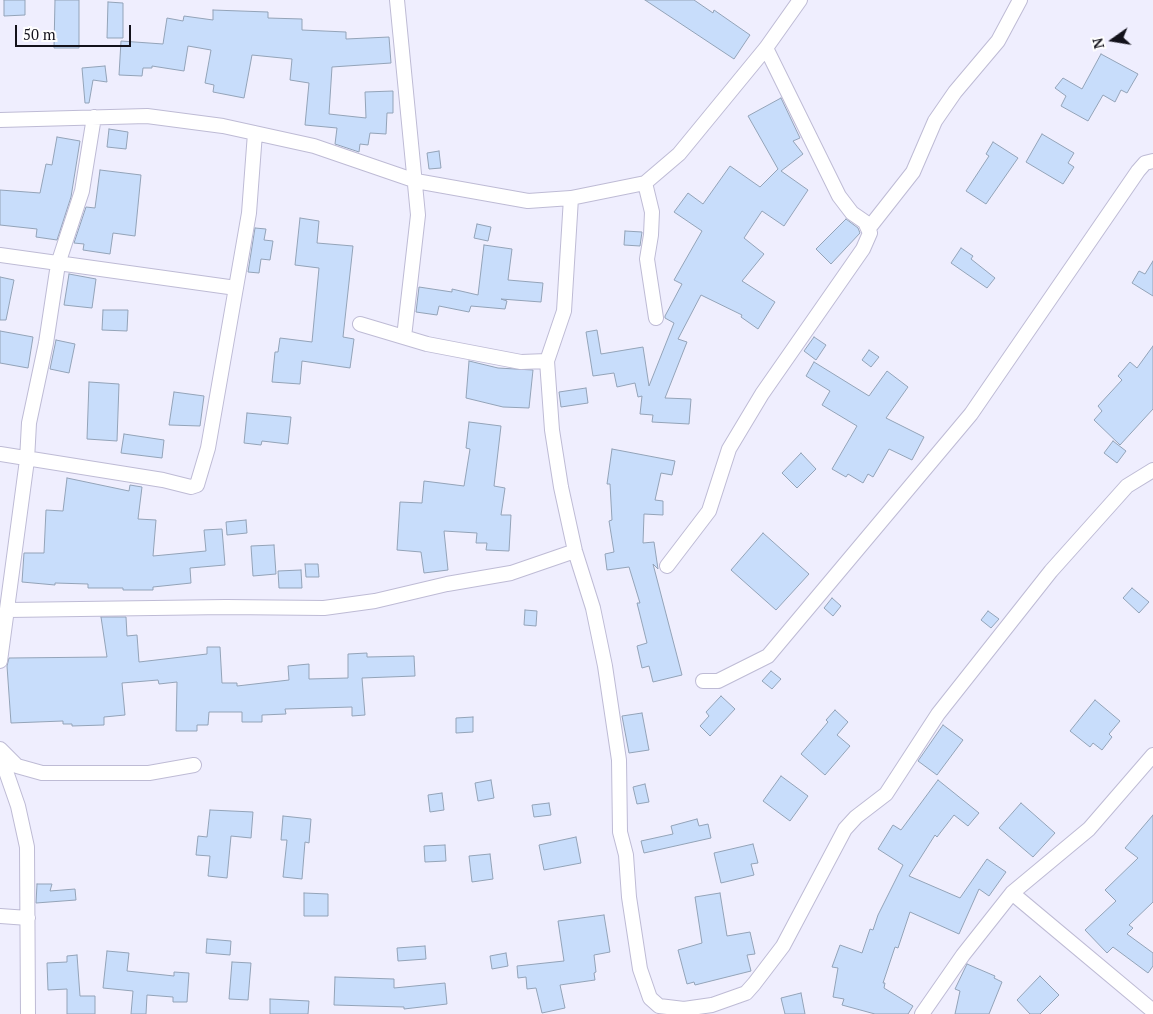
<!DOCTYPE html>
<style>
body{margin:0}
#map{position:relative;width:1153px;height:1014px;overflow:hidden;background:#efeefe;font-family:"PT Serif",serif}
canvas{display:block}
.north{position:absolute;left:1088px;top:15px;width:50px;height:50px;-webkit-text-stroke:4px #fdfdfd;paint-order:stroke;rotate:257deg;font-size:14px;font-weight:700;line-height:20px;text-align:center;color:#13121b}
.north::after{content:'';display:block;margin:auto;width:18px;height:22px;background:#13121b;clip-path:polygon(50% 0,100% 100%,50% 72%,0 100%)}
.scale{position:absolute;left:15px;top:25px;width:116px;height:22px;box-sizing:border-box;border:2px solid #13121b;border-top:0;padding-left:6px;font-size:15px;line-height:18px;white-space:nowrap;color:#13121b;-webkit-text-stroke:4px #fdfdfd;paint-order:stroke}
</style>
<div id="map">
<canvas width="1153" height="1014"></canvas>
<div class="north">N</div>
<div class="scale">50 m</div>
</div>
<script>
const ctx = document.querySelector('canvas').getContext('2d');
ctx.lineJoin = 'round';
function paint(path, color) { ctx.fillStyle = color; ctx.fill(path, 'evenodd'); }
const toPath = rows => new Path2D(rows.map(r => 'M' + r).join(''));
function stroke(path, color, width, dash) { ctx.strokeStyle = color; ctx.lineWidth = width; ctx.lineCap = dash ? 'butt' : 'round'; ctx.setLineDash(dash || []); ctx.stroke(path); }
const building = toPath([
 [4,0,25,0,25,15,4,16,4,0],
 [55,0,79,0,79,48,54,48,55,0],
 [645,0,694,0,713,13,714,10,750,35,734,59,645,0],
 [108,2,123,3,123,38,107,38,108,2],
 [213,10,268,12,268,18,302,19,302,30,346,32,346,39,389,37,391,63,332,67,329,114,366,118,365,92,393,91,393,113,387,113,386,134,370,133,368,145,360,144,359,152,335,144,337,128,305,125,309,83,290,80,292,59,252,55,244,98,213,92,214,85,205,83,211,50,188,46,184,71,152,66,152,68,143,68,142,76,119,75,121,41,163,44,167,18,183,21,184,16,213,20,213,10],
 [1101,54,1138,74,1127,93,1121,90,1115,102,1103,95,1088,121,1061,106,1066,96,1055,88,1063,78,1082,89,1101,54],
 [105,66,107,82,93,80,89,103,85,103,82,68,105,66],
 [781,98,800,138,793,141,803,154,781,171,808,190,784,226,762,211,744,238,764,254,742,281,775,302,758,329,741,317,742,315,701,295,678,339,687,342,665,398,691,399,689,424,652,422,653,415,640,414,642,396,638,397,635,383,617,387,614,373,593,376,586,332,597,330,601,354,643,347,649,386,674,323,665,318,665,316,682,284,674,280,702,231,674,212,688,193,703,204,730,166,760,187,778,169,748,116,781,98],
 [109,129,128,132,126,149,107,147,109,129],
 [1042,134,1074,153,1068,163,1074,167,1063,184,1026,162,1042,134],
 [57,137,80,141,71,197,57,240,36,237,37,229,0,225,0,190,40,193,46,164,52,165,57,137],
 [993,142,1018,158,986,204,966,191,989,156,986,154,993,142],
 [439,151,441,168,429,169,427,153,439,151],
 [100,170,141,175,135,236,113,233,110,254,83,250,84,244,74,243,86,207,95,208,100,170],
 [300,218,319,221,317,243,353,246,343,337,354,339,350,368,302,361,300,384,272,382,275,352,278,352,280,338,312,342,319,268,295,265,300,218],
 [846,219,858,228,860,233,831,264,816,249,846,219],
 [477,224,491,227,488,241,474,238,477,224],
 [255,228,266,229,264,240,273,241,270,260,261,259,259,273,248,272,255,228],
 [625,231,642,232,640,246,624,245,625,231],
 [484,245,512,249,508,280,543,283,541,302,501,299,507,301,505,309,471,306,469,312,439,306,437,315,416,312,419,287,452,292,452,289,478,295,484,245],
 [961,248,973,256,971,259,995,278,987,288,951,263,961,248],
 [1153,261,1153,296,1132,283,1139,271,1145,274,1153,261],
 [69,274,96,279,92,308,64,305,69,274],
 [0,277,14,280,6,320,0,320,0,277],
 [103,310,128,310,127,331,102,330,103,310],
 [0,331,33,337,28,368,0,363,0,331],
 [814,337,826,345,816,360,804,351,814,337],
 [56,340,75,344,69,373,50,369,56,340],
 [1153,346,1153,409,1120,445,1094,420,1102,411,1098,406,1122,380,1118,376,1130,362,1137,368,1153,346],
 [869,350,879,357,871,367,862,360,869,350],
 [469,361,498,368,533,370,529,408,503,407,466,398,469,361],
 [814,362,869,396,887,371,908,387,886,418,924,437,912,460,889,449,873,477,868,474,863,483,848,474,846,477,832,469,857,426,822,405,830,391,806,376,814,362],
 [89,382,119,384,117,441,87,439,89,382],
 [586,388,588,403,561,407,559,392,586,388],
 [174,392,204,396,200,426,169,425,174,392],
 [247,413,291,417,288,444,262,441,261,445,244,443,247,413],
 [469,422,501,426,494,486,505,488,501,515,511,515,509,551,486,550,487,543,476,543,477,533,444,531,448,570,424,573,421,552,397,550,400,502,422,503,424,481,464,486,470,449,466,448,469,422],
 [124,434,164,440,162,458,121,453,124,434],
 [1113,441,1126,451,1117,463,1104,453,1113,441],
 [612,449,675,461,672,475,661,473,655,500,663,501,663,515,644,514,643,543,654,542,658,569,653,564,682,675,653,682,649,666,642,668,637,646,647,643,637,603,640,603,629,567,607,570,605,554,614,552,609,521,612,520,610,484,607,484,612,449],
 [801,453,816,469,797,488,782,473,801,453],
 [67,478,129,491,130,485,142,487,138,519,156,520,153,556,206,551,204,530,222,529,225,565,190,568,191,583,153,587,153,590,123,590,123,588,88,588,88,584,55,583,55,585,22,582,24,553,44,553,46,510,63,511,67,478],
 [246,520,247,533,227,535,226,522,246,520],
 [763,533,809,574,776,610,731,570,763,533],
 [274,545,276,574,253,576,251,546,274,545],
 [305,564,318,564,319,577,306,577,305,564],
 [301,570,302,588,279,588,278,571,301,570],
 [1132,588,1149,602,1139,613,1123,598,1132,588],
 [832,598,841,606,833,616,824,608,832,598],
 [525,610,537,611,536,626,524,625,525,610],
 [988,611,999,619,991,628,981,620,988,611],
 [101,617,126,617,127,636,137,635,139,662,207,654,207,647,220,647,222,683,237,683,237,686,289,680,288,666,309,664,309,679,348,678,348,654,367,653,367,657,414,656,415,676,362,678,365,715,352,716,352,707,285,709,286,714,262,715,262,722,242,722,242,712,209,712,208,725,197,725,197,731,176,731,177,682,159,684,158,680,122,683,125,715,104,717,104,725,72,726,72,724,63,724,63,721,11,723,7,666,9,658,107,657,101,617],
 [771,671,781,679,772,689,762,681,771,671],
 [721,696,735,709,710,736,700,726,709,716,706,712,721,696],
 [1095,700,1120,721,1109,734,1112,737,1102,750,1093,743,1090,747,1070,731,1095,700],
 [835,710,848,722,837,735,850,746,825,775,801,754,828,722,826,720,835,710],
 [642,713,649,750,629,753,622,716,642,713],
 [473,717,473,732,456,733,456,718,473,717],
 [943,725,963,740,937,775,918,761,943,725],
 [781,776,808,796,790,821,763,801,781,776],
 [491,780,494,798,478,801,475,783,491,780],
 [938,780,979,813,968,826,954,815,937,837,935,835,909,876,960,898,987,859,1006,872,989,896,979,889,959,934,910,912,898,948,895,947,883,983,885,983,884,988,913,1006,908,1014,875,1014,842,1005,844,999,833,997,838,968,832,967,840,945,862,953,870,929,873,930,878,915,903,865,878,849,893,825,901,830,938,780],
 [645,784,649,802,637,804,633,787,645,784],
 [442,793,444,810,430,812,428,795,442,793],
 [549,803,551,815,534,817,532,805,549,803],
 [1021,803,1055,833,1033,857,999,828,1021,803],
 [210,810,253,812,251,838,231,836,227,878,208,876,210,856,196,855,198,836,207,837,210,810],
 [1153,815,1153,902,1129,925,1133,928,1127,934,1153,953,1153,966,1148,973,1113,947,1107,953,1085,930,1116,901,1105,890,1138,858,1125,848,1153,815],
 [283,816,311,819,309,843,305,842,302,879,283,877,287,840,281,840,283,816],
 [697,819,699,826,708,824,711,838,644,853,641,841,673,834,671,826,697,819],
 [576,837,581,863,544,870,539,845,576,837],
 [753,844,758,863,751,864,754,875,721,883,714,853,753,844],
 [445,845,446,861,425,862,424,846,445,845],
 [490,854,493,879,472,882,469,856,490,854],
 [37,884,52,884,50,891,75,889,76,900,36,903,37,884],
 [304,893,328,894,328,916,304,916,304,893],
 [720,893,727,936,750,932,755,954,747,955,751,971,695,985,694,982,687,984,678,950,702,943,695,897,720,893],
 [604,915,610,952,594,955,596,972,594,973,595,980,560,985,565,1008,542,1013,536,988,527,989,526,977,518,978,517,966,564,961,558,921,604,915],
 [207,939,231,941,230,955,206,953,207,939],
 [425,946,426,959,398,961,397,948,425,946],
 [107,951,129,953,127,971,174,976,174,972,189,973,187,1002,173,1002,173,997,147,995,146,1014,131,1014,133,991,103,988,107,951],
 [506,953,508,966,492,969,490,956,506,953],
 [77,955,80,996,95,996,95,1014,67,1014,67,989,48,990,47,963,67,962,67,956,77,955],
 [232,962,251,963,248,1000,229,999,232,962],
 [967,964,995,976,994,978,1002,982,989,1014,955,1014,960,991,955,989,967,964],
 [1040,976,1059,995,1040,1014,1030,1014,1017,1000,1040,976],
 [335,977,394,979,394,988,445,983,447,1004,404,1009,404,1007,334,1005,335,977],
 [801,993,805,1014,785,1014,781,998,801,993],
 [270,999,309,1001,308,1014,270,1014,270,999]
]);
paint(building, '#c8ddfb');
stroke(building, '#93a3b8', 1);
const minor = toPath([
 [397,0,418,215,404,337],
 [0,120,147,116,223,126,314,146,416,181,528,201,571,198,645,183,679,154,766,48,800,0],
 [645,183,652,212,651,235,647,259,656,318],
 [869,228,913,172,935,121,955,92,998,41,1020,0],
 [0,255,236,288],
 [360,324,427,344,521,362,547,361,564,311,571,198],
 [547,361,552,430,561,487,575,551,593,608,605,666,619,760,620,832,626,855,629,897,640,969,650,998,659,1006,684,1009,712,1005,746,993,754,984,783,946,845,829,856,817,886,794,938,714,1051,571,1127,486,1153,470],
 [0,454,163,480,191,487,197,485,208,448,249,213,255,133],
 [667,566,709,511,729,449,762,394,863,249,870,233,865,222,852,213,839,196,766,48],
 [8,610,226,607,324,608,375,601,447,584,511,573,575,551],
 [0,661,27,460,29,423,46,343,58,264,82,191,94,117],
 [703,681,718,681,768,656,971,414,1138,171,1145,163,1153,161],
 [0,749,17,766,42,773,149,773,194,765],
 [0,754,18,806,27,847,28,1014],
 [1012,893,1153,1011],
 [0,916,28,918],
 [922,1014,963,955,1012,893,1089,829,1153,755]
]);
stroke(minor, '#bebbd5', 16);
stroke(minor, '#fff', 14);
</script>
